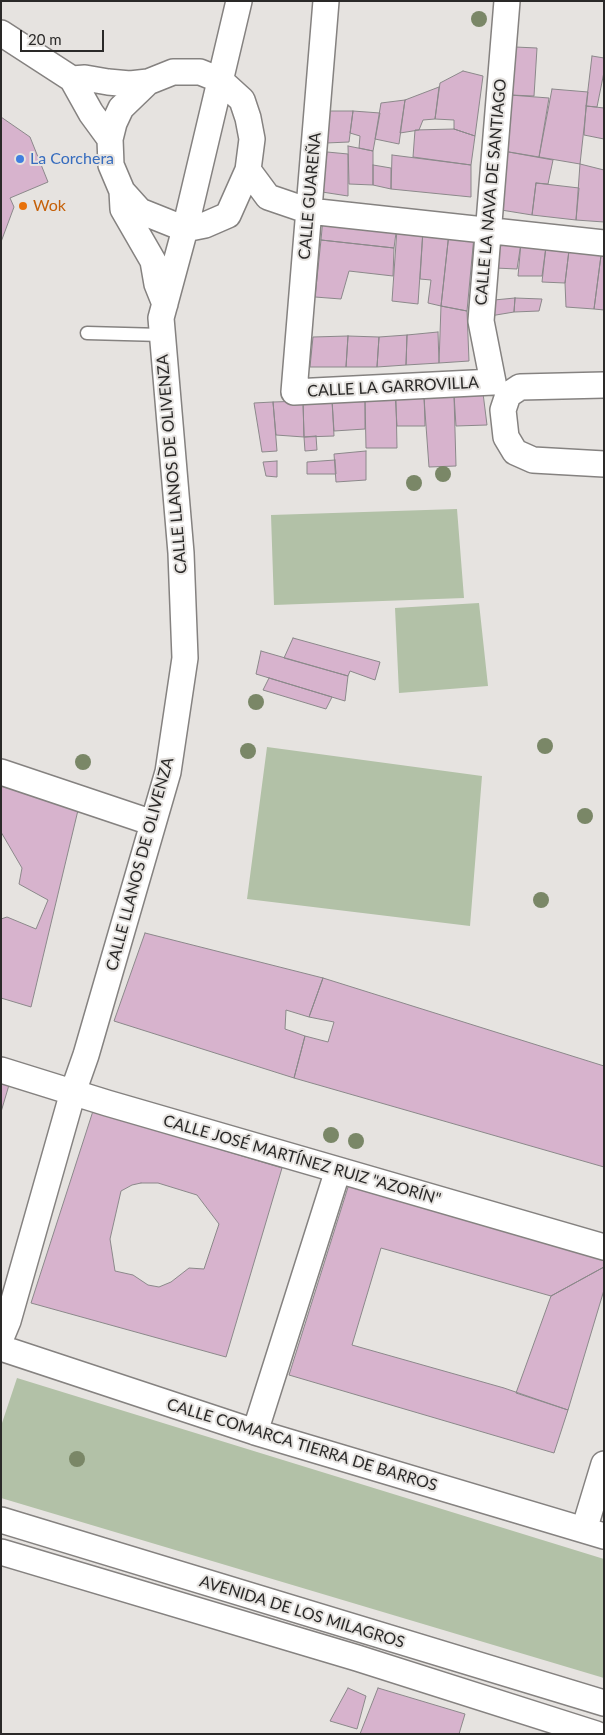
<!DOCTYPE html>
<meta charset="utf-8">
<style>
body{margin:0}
#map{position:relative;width:605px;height:1735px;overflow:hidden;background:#e6e3e0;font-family:Lato,sans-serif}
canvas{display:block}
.frame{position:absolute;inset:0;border:2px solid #2a2928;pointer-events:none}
.scale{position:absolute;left:20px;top:30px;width:84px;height:22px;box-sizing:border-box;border:2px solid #2a2928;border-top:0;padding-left:6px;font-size:15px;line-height:18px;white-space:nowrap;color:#2a2928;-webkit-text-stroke:4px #e6e3e0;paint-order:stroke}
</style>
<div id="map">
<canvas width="605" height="1735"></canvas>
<div class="frame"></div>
<div class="scale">20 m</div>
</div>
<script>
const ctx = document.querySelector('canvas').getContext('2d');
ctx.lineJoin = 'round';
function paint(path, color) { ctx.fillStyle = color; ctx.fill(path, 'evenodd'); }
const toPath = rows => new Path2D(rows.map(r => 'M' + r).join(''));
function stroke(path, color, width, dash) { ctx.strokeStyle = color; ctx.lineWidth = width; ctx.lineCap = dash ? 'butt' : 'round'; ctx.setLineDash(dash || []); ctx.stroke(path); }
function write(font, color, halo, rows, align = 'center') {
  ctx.font = font + ' Lato,sans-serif'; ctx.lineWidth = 4; ctx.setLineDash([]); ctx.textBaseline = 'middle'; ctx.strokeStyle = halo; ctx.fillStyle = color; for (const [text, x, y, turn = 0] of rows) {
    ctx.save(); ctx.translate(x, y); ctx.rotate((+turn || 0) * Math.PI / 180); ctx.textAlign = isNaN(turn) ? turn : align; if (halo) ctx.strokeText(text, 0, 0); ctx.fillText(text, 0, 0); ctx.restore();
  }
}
paint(toPath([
 [457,509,464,598,274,605,271,515],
 [479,603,488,686,399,693,395,608],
 [267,747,482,776,470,926,247,899],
 [17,1378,604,1559,604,1678,1,1498,1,1426]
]), '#b2c1a7');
const building = toPath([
 [515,47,537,48,534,96,510,95,515,47],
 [592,56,604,58,604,72,597,107,586,106,592,56],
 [463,71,483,76,475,136,454,129,454,120,435,119,440,83,463,71],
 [439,87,435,119,423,120,419,130,400,133,405,100,439,87],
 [552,89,588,92,580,164,539,157,552,89],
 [510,95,549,98,539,157,503,151,510,95],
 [405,100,399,144,375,139,381,103,405,100],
 [586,106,604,108,604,139,584,135,586,106],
 [327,111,353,111,349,142,326,143,327,111],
 [353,111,380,113,373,151,359,148,360,136,350,133,353,111],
 [1,117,30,137,48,182,10,198,14,207,1,242,1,117],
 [454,129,475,136,471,165,413,157,415,130,454,129],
 [348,146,373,151,373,185,349,184,348,146],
 [503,151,553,160,548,184,536,183,532,215,495,209,503,151],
 [327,152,348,154,348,196,322,192,327,152],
 [392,155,471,165,471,197,391,189,392,155],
 [580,164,604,170,604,222,576,220,580,164],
 [373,165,391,168,391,189,373,185,373,165],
 [536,183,579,188,576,220,532,215,536,183],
 [323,218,397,225,394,248,321,240,323,218],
 [397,229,423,230,418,304,392,301,397,229],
 [423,230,449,233,441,306,428,303,431,280,420,279,423,230],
 [449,233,474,236,467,311,441,306,449,233],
 [547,237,570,242,565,283,542,282,547,237],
 [498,239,521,243,517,269,495,268,498,239],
 [321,240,394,248,393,276,349,271,341,299,315,297,321,240],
 [570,242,602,248,594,309,566,307,565,283,570,242],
 [521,243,546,247,542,276,518,276,521,243],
 [602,248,604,248,604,310,594,309,602,248],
 [515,298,514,312,490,316,494,300,515,298],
 [515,298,542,299,539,311,514,312,515,298],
 [441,306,467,311,469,361,439,363,441,306],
 [438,332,439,363,406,365,407,335,438,332],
 [407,335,406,365,377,367,379,337,407,335],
 [348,336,346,367,310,367,313,337,348,336],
 [348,336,379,337,377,367,346,367,348,336],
 [424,393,425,426,397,426,395,394,424,393],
 [483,393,487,425,456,426,454,395,483,393],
 [454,395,456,466,429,467,424,398,454,395],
 [365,398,365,429,334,431,332,400,365,398],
 [365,398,396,398,397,448,366,448,365,398],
 [332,400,334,436,304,437,303,401,332,400],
 [303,401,304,437,276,435,273,402,303,401],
 [273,402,277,451,262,452,254,403,273,402],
 [316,436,317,450,305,451,304,437,316,436],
 [366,451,366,480,336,482,334,454,366,451],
 [335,460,336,474,307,474,307,462,335,460],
 [277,461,277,477,266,476,263,462,277,461],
 [293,638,380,662,375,680,350,671,348,676,284,658,293,638],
 [261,651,348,676,345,701,256,674,261,651],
 [269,678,332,697,326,709,263,690,269,678],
 [1,785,79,806,31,1007,1,998,1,919,7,917,36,929,48,900,19,884,22,868,1,832,1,785],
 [145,933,323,978,309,1017,286,1010,285,1029,305,1036,294,1078,114,1021,145,933],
 [323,978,604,1066,604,1167,294,1078,305,1036,328,1042,334,1022,309,1017,323,978],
 [1,1083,9,1085,1,1112,1,1083],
 [93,1111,282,1168,226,1357,31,1303,93,1111],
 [141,1183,158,1183,197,1195,219,1224,204,1269,189,1268,171,1282,159,1287,148,1285,133,1275,115,1271,110,1239,121,1191,132,1185,141,1183],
 [349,1184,604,1260,604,1267,551,1296,381,1248,352,1345,504,1388,568,1410,554,1453,289,1375,349,1184],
 [604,1267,604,1290,568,1410,516,1393,551,1296,604,1267],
 [348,1688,366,1696,357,1729,330,1721,348,1688],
 [378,1688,465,1714,459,1734,360,1734,378,1688]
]);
paint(building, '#d7b3cd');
stroke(building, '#8b888a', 1);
const lane = toPath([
 [87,333,162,335]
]);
const street = toPath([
 [326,1,294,392,493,382],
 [1,33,72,79,91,113,110,139],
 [72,79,85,78,108,82,130,84,148,82],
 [248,170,268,197,309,211,604,243],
 [122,191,140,211,185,229,205,225,228,215,248,170,252,139,248,118,242,100,220,80,200,72,173,72,148,82,121,108,114,123,110,139,111,165,122,191,123,209,153,261,157,284,165,304],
 [493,382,481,321,507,1],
 [604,385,520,387,508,395,503,410,506,437,515,452,533,460,604,464],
 [1,772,153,823],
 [1,1070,107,1103,604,1247],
 [1,1338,8,1321,73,1092,86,1055,168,772,185,658,181,553,161,318,185,229,239,1],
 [1,1348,255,1432,604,1536],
 [255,1432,338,1170],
 [1,1520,604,1703],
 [584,1530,604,1464],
 [1,1552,357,1658,596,1734]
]);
stroke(lane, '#858280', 15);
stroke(street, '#858280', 28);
stroke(lane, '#fff', 12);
stroke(street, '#fff', 25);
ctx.fillStyle = '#7a8767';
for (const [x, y] of [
 [479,19],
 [443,474],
 [414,483],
 [256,702],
 [545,746],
 [248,751],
 [83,762],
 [585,816],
 [541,900],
 [331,1135],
 [356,1141],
 [77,1459]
]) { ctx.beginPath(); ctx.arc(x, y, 8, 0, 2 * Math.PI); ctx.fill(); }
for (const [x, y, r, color] of [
 [20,159,5,"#3f7fe0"],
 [23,206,5,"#e8710a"]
]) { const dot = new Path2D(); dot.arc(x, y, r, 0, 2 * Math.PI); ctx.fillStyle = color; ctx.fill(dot); stroke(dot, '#e6e3e0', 2); }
write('16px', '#366cbe', '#e6e3e0', [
 ["La Corchera",30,159]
], 'left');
write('16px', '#2a2928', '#e6e3e0', [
 ["CALLE LA NAVA DE SANTIAGO",491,192,-85],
 ["CALLE GUAREÑA",310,196,-85],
 ["CALLE LA GARROVILLA",393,387,-3],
 ["CALLE LLANOS DE OLIVENZA",172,464,-95],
 ["CALLE LLANOS DE OLIVENZA",140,864,-75],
 ["CALLE JOSÉ MARTÍNEZ RUIZ \"AZORÍN\"",302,1160,16],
 ["CALLE COMARCA TIERRA DE BARROS",302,1445,17],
 ["AVENIDA DE LOS MILAGROS",302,1612,17]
]);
write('16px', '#c56008', '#e6e3e0', [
 ["Wok",33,206]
], 'left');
</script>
